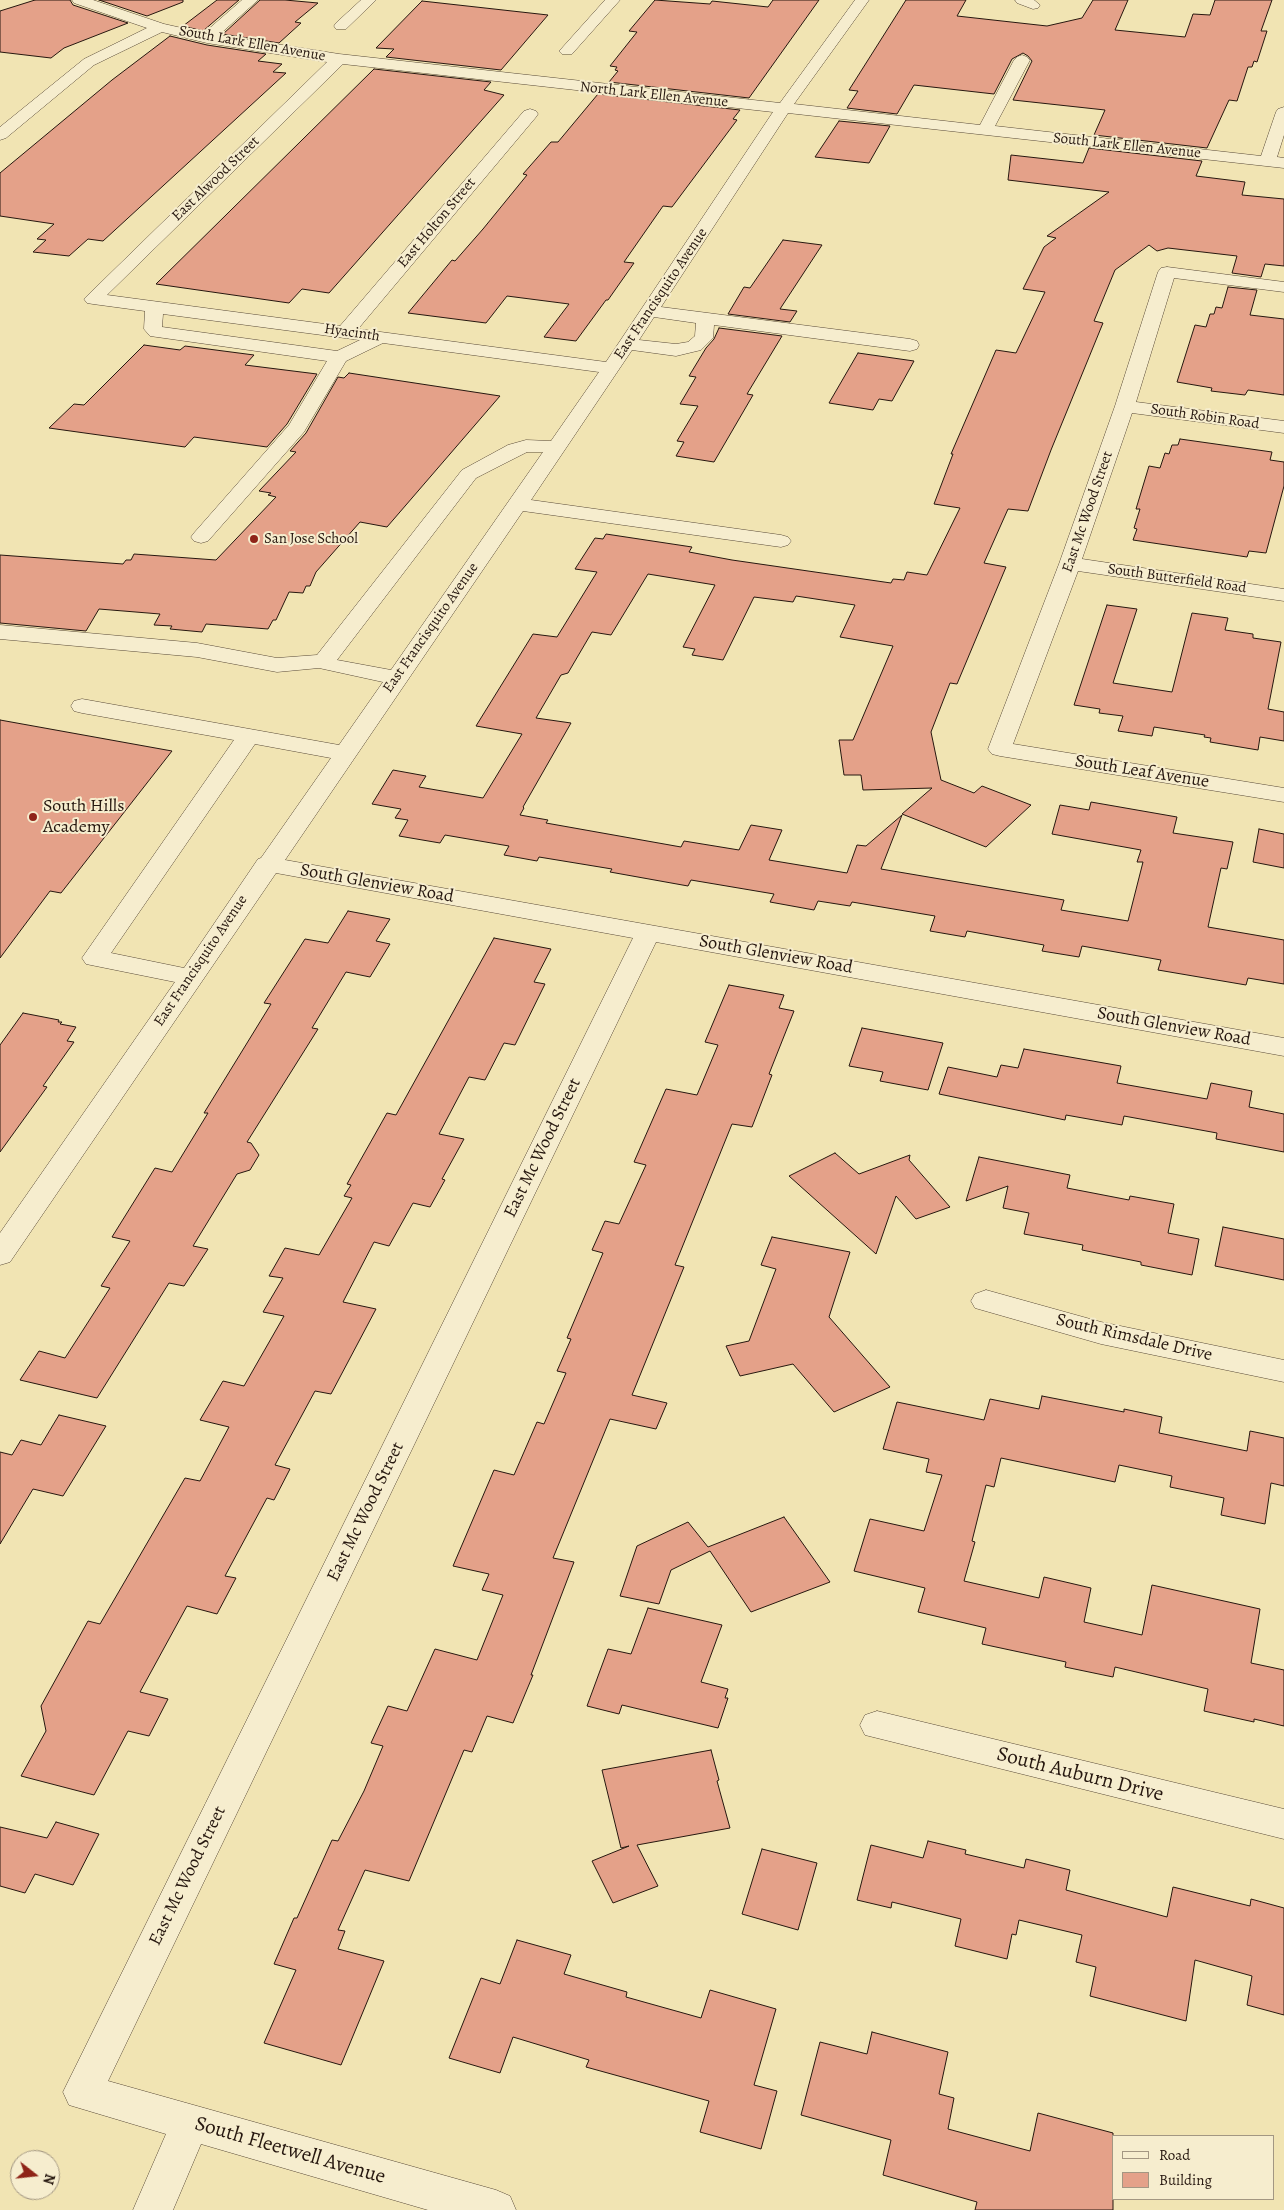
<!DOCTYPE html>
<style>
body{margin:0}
#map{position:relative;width:1284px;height:2210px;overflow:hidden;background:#f1e4b3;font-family:Alegreya,serif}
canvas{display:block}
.legend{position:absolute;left:1112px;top:2135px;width:162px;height:65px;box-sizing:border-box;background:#f6edce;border:1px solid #a39782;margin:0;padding:6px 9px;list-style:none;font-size:15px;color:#26170f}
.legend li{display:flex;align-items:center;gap:10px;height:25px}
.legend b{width:25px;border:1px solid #a39782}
.north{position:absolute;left:10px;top:2150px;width:50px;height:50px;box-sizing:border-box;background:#f6edce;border:1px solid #a39782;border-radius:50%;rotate:106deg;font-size:14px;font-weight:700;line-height:20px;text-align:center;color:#26170f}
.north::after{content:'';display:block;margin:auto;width:18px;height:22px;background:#8f2418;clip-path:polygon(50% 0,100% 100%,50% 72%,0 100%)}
</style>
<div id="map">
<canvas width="1284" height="2210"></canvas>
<ul class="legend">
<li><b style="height:6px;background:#f6edce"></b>Road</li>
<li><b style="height:14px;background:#e4a189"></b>Building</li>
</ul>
<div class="north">N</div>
</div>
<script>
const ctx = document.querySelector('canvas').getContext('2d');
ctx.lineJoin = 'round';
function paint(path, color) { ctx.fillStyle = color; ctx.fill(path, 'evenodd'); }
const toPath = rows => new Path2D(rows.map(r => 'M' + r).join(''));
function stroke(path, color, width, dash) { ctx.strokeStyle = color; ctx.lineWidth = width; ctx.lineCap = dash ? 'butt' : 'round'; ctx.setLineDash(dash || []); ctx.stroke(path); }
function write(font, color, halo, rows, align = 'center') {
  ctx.font = font + ' Alegreya,serif'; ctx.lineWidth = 4; ctx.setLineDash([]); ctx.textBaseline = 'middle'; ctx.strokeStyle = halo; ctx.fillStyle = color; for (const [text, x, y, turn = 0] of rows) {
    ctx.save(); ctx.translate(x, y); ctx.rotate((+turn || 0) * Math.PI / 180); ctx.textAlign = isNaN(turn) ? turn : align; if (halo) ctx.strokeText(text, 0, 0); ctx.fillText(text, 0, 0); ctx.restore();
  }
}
const building = toPath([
 [35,0,70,0,73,5,128,23,64,48,51,58,0,52,0,11,35,0],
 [99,0,183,0,183,2,147,16,99,0],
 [217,0,239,0,203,31,183,26,217,0],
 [260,0,285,0,318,3,295,22,301,23,279,43,223,34,260,0],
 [655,0,710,4,712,1,768,7,773,0,819,0,749,98,609,82,618,71,615,70,617,67,610,66,637,32,629,31,655,0],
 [906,0,966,0,957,16,1047,26,1082,18,1093,0,1128,0,1115,30,1185,37,1193,14,1210,15,1215,0,1272,0,1261,31,1267,31,1257,62,1254,61,1252,67,1248,67,1237,101,1229,100,1207,148,1094,135,1105,110,1013,100,1032,61,1028,56,1023,53,1012,59,994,94,914,85,897,114,847,108,858,91,849,90,906,0],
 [422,1,548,15,501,70,386,57,394,49,376,48,422,1],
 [170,36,207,45,266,54,258,61,282,64,273,72,286,73,103,241,88,239,69,256,33,252,46,240,37,239,54,224,0,216,0,173,112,80,170,36],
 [374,69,491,82,484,90,504,95,329,293,302,289,289,303,156,284,374,69],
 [598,94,740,110,733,119,737,120,672,207,663,206,624,262,634,263,608,300,606,300,576,341,544,337,569,304,507,296,486,323,408,313,452,260,455,261,483,229,527,175,523,174,551,142,558,142,598,94],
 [839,121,890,126,869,163,815,157,839,121],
 [1089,148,1202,161,1196,176,1245,182,1242,195,1284,199,1284,266,1265,264,1261,277,1232,273,1237,256,1168,248,1157,251,1149,245,1115,270,1094,321,1103,323,1051,450,1028,511,1008,509,984,563,1006,567,957,684,950,683,931,732,941,780,974,793,982,786,1031,805,986,847,902,814,932,788,863,790,861,775,844,775,839,740,853,740,893,646,840,637,855,605,796,596,793,602,754,597,723,660,692,655,695,649,683,647,715,585,648,574,611,635,592,632,568,673,561,675,536,718,571,723,523,807,524,808,520,815,548,820,546,823,681,847,684,841,739,850,751,825,782,830,769,860,847,873,857,845,866,846,902,815,881,869,1064,900,1061,910,1128,921,1143,862,1137,862,1141,850,1052,834,1060,805,1089,810,1091,802,1177,817,1173,833,1233,842,1227,869,1221,868,1208,927,1284,940,1284,984,1248,978,1246,985,1158,970,1161,960,1082,946,1079,957,1042,951,1044,945,967,931,965,937,930,931,935,916,852,902,850,906,818,901,814,910,770,902,774,894,691,880,688,886,610,872,612,869,539,857,537,861,504,855,509,846,445,835,440,843,399,836,408,820,395,818,401,809,372,804,393,770,426,776,419,787,483,798,522,734,476,726,533,634,557,637,597,572,575,569,595,538,603,539,606,534,692,547,689,552,732,560,891,583,893,579,904,580,907,572,927,575,960,508,934,504,953,454,951,454,996,350,1016,353,1045,292,1023,289,1044,247,1056,238,1047,236,1109,192,1008,180,1011,155,1083,163,1089,148],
 [783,240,822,245,780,309,797,311,790,322,728,314,744,287,750,288,783,240],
 [1228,287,1257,290,1250,315,1284,319,1284,395,1248,390,1245,395,1211,391,1212,388,1177,382,1195,325,1206,327,1210,314,1214,314,1216,307,1222,308,1228,287],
 [719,328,782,336,747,394,753,395,714,462,676,456,684,442,677,441,698,406,680,404,696,377,689,376,706,348,714,339,719,328],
 [144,345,180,350,185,346,254,355,245,365,317,374,287,424,267,447,194,437,185,447,49,428,74,404,84,405,144,345],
 [858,353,914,361,892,401,879,399,873,410,829,403,858,353],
 [349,373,500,396,387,527,360,522,316,572,310,586,306,586,303,593,289,592,276,620,273,620,268,629,206,624,202,632,170,629,172,626,154,625,160,614,99,609,86,631,0,623,0,555,123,564,126,560,131,560,134,554,216,560,276,497,268,495,271,493,259,491,296,452,290,451,306,433,338,377,344,378,349,373],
 [1180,439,1272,452,1270,460,1284,462,1284,486,1266,553,1249,551,1247,557,1133,540,1137,529,1134,528,1140,509,1136,509,1149,466,1160,468,1165,453,1169,454,1172,445,1178,445,1180,439],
 [1107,605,1137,609,1113,683,1172,692,1192,613,1228,618,1225,630,1253,634,1253,638,1281,642,1268,709,1284,712,1284,741,1260,737,1258,750,1210,742,1211,738,1204,737,1205,735,1154,727,1152,736,1118,731,1123,716,1099,713,1100,709,1074,705,1107,605],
 [0,720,172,751,61,893,50,891,0,958,0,720],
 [1259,829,1284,834,1284,868,1253,862,1259,829],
 [348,911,390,919,376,941,390,944,370,977,346,972,312,1028,318,1029,247,1142,251,1143,259,1155,250,1170,237,1174,193,1246,208,1249,184,1286,169,1283,97,1398,20,1380,39,1351,65,1358,110,1288,101,1286,130,1241,112,1237,155,1168,172,1172,208,1113,204,1113,271,1004,264,1003,305,939,328,943,348,911],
 [494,938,551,949,534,982,545,984,515,1045,504,1043,485,1080,469,1077,439,1134,464,1139,442,1179,445,1180,430,1207,413,1203,389,1246,374,1242,343,1302,376,1309,331,1394,315,1391,275,1465,290,1469,274,1500,267,1498,225,1576,236,1578,217,1614,187,1606,140,1692,168,1699,149,1736,128,1731,94,1795,21,1776,46,1731,41,1706,88,1621,100,1624,185,1478,200,1481,229,1427,200,1420,223,1381,244,1386,284,1316,263,1312,283,1278,269,1276,285,1248,319,1255,352,1198,344,1196,351,1185,347,1184,387,1113,396,1115,494,938],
 [729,985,784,995,779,1008,794,1011,769,1074,772,1075,752,1127,732,1124,675,1265,684,1267,632,1395,667,1403,656,1429,610,1419,553,1558,574,1562,531,1675,533,1675,513,1723,487,1716,472,1752,464,1750,409,1881,365,1870,338,1930,345,1931,338,1949,384,1961,341,2065,264,2043,296,1970,274,1964,294,1918,297,1918,332,1840,338,1841,364,1791,383,1746,371,1743,388,1706,407,1711,435,1649,477,1660,503,1595,482,1590,489,1574,453,1566,494,1470,514,1475,537,1422,544,1424,566,1373,557,1371,571,1339,567,1338,603,1253,592,1250,605,1221,619,1224,646,1165,634,1162,666,1089,697,1095,718,1045,705,1042,729,985],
 [23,1013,59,1020,58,1022,62,1022,60,1024,76,1027,67,1041,74,1042,43,1086,47,1087,0,1152,0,1045,23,1013],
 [862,1028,943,1043,928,1090,880,1081,883,1072,849,1066,862,1028],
 [1024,1049,1121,1066,1117,1083,1207,1099,1211,1083,1252,1091,1249,1107,1284,1114,1284,1152,1216,1139,1217,1133,1124,1116,1122,1125,1066,1115,1065,1120,939,1094,948,1067,997,1077,1001,1065,1018,1068,1024,1049],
 [835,1153,859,1174,910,1155,909,1160,950,1207,916,1219,896,1196,876,1254,789,1176,835,1153],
 [979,1157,1070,1175,1067,1188,1129,1200,1130,1196,1174,1204,1168,1233,1199,1239,1192,1275,1141,1265,1141,1262,1082,1250,1083,1245,1024,1234,1029,1213,1003,1208,1008,1186,966,1201,979,1157],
 [1223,1227,1284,1239,1284,1280,1215,1266,1223,1227],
 [772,1237,850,1252,829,1317,890,1387,834,1412,793,1364,740,1376,726,1346,749,1341,776,1269,761,1265,772,1237],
 [1042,1396,1124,1412,1124,1409,1162,1417,1159,1433,1247,1451,1250,1431,1284,1438,1284,1486,1271,1483,1265,1524,1221,1515,1224,1498,1170,1487,1172,1476,1119,1465,1115,1482,1001,1458,994,1487,986,1485,972,1541,975,1542,964,1581,1039,1598,1044,1577,1091,1588,1084,1622,1142,1635,1152,1585,1260,1609,1251,1663,1284,1670,1284,1726,1254,1719,1254,1722,1204,1711,1208,1689,1115,1667,1113,1677,1065,1667,1066,1662,982,1644,986,1628,918,1612,925,1588,854,1571,870,1519,924,1531,942,1475,926,1472,929,1459,883,1449,897,1402,984,1420,990,1399,1039,1409,1042,1396],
 [59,1415,106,1426,63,1496,33,1489,0,1544,0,1452,12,1455,21,1440,41,1445,59,1415],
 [784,1517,830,1582,751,1612,710,1551,671,1570,659,1604,620,1596,637,1546,688,1522,708,1547,784,1517],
 [648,1608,722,1625,701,1682,728,1689,725,1698,728,1698,718,1728,622,1705,619,1714,587,1706,608,1649,631,1654,648,1608],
 [711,1750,719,1780,717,1781,730,1828,637,1845,658,1886,613,1903,592,1861,629,1846,621,1848,602,1770,711,1750],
 [56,1822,99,1834,73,1885,35,1874,25,1893,0,1886,0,1827,47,1838,56,1822],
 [928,1841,966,1850,965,1854,1024,1868,1026,1859,1070,1870,1066,1890,1167,1917,1173,1887,1250,1906,1251,1899,1284,1908,1284,2015,1247,2005,1252,1976,1195,1960,1186,2021,1090,1996,1096,1967,1076,1962,1082,1935,1019,1920,1016,1935,1012,1934,1007,1959,955,1946,961,1919,892,1902,891,1908,857,1900,871,1845,923,1858,928,1841],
 [762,1849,817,1863,798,1930,742,1914,762,1849],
 [517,1940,571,1955,564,1974,627,1992,626,1997,701,2018,710,1990,776,2009,754,2085,777,2091,761,2149,700,2132,709,2101,586,2067,589,2060,513,2037,500,2073,449,2058,481,1978,500,1984,517,1940],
 [872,2032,948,2052,939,2094,954,2098,948,2129,1030,2151,1038,2113,1113,2133,1113,2210,975,2210,977,2202,883,2175,891,2140,801,2115,820,2042,867,2054,872,2032]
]);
paint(building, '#e4a189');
stroke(building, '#26170f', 1);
const minor = toPath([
 [72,0,93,0,164,24,204,33,242,0,258,0,219,35,339,54,780,103,855,0,869,0,794,104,980,125,1014,60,1017,57,1022,55,1027,57,1030,60,995,126,1261,156,1276,112,1278,109,1284,107,1284,135,1277,157,1284,158,1284,168,788,113,661,307,910,339,917,341,919,345,917,349,910,351,714,325,713,338,701,350,676,356,632,350,531,500,781,535,788,537,791,541,788,545,781,547,523,511,285,860,1284,1038,1284,1056,656,942,108,2081,496,2190,510,2196,516,2210,428,2210,201,2144,173,2210,133,2210,166,2134,69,2105,63,2092,633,938,276,873,10,1262,0,1265,0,1233,175,982,86,964,82,958,234,740,82,713,74,711,71,706,74,701,82,699,339,745,383,682,319,668,277,672,197,657,0,639,0,625,197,643,277,658,317,655,462,470,508,445,526,440,551,441,599,372,383,343,346,361,304,432,208,541,201,543,194,541,191,537,194,533,289,425,327,361,150,336,144,329,145,311,93,304,87,303,84,299,327,62,207,43,162,32,94,65,6,138,0,140,0,127,84,59,147,28,74,3,72,0],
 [343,64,773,112,606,362,358,329,536,117,538,114,536,111,530,109,524,111,340,326,107,295,343,64],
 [163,314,360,340,337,351,162,327,163,314],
 [654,317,696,323,695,336,688,342,676,344,639,340,654,317],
 [527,452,543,452,391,670,337,660,476,478,527,452],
 [255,744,331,758,261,858,258,859,184,968,111,953,255,744],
 [361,0,376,0,346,29,336,29,334,26,336,23,361,0],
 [605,0,620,0,572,54,562,54,559,51,562,48,605,0],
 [1015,0,1034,0,1040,5,1038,8,1033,9,1017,3,1015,0],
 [1167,267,1284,282,1284,292,1174,278,1136,402,1284,421,1284,433,1132,413,1082,559,1284,589,1284,601,1078,571,1013,744,1284,788,1284,802,1000,756,992,754,988,749,1059,564,1115,406,1158,272,1161,268,1167,267],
 [986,1290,1101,1322,1284,1360,1284,1382,1101,1344,975,1308,971,1301,975,1294,986,1290],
 [877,1711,1284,1809,1284,1839,865,1735,860,1725,865,1715,877,1711]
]);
stroke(minor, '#594a38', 1);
paint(minor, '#f6edce');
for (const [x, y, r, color] of [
 [254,539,5,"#8f2418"],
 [33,817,5,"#8f2418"]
]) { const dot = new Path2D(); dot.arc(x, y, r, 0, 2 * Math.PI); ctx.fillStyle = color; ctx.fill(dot); stroke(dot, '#f6edce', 2); }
write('15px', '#26170f', '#f6edce', [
 ["South Lark Ellen Avenue",252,44,10],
 ["North Lark Ellen Avenue",654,95,6],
 ["South Lark Ellen Avenue",1127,146,6],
 ["East Alwood Street",216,179,-44],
 ["East Holton Street",437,223,-50],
 ["East Francisquito Avenue",661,294,-56],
 ["Hyacinth",352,333,8],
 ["South Robin Road",1205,417,8],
 ["East Mc Wood Street",1088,512,-71],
 ["South Butterfield Road",1177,579,8],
 ["East Francisquito Avenue",431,628,-55],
 ["East Francisquito Avenue",201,961,-56]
]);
write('15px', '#26170f', '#f6edce', [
 ["San Jose School",264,539]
], 'left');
write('18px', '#26170f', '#f6edce', [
 ["South Leaf Avenue",1142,772,9],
 ["South Glenview Road",377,884,10],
 ["South Glenview Road",776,955,10],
 ["South Glenview Road",1174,1027,10],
 ["East Mc Wood Street",543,1148,-64],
 ["South Rimsdale Drive",1134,1338,13],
 ["East Mc Wood Street",366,1512,-64],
 ["East Mc Wood Street",188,1876,-64]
]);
write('18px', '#26170f', '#f6edce', [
 ["South Hills",43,807],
 ["Academy",43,828]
], 'left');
write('21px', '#26170f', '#f6edce', [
 ["South Auburn Drive",1080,1775,14],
 ["South Fleetwell Avenue",290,2151,16]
]);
</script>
